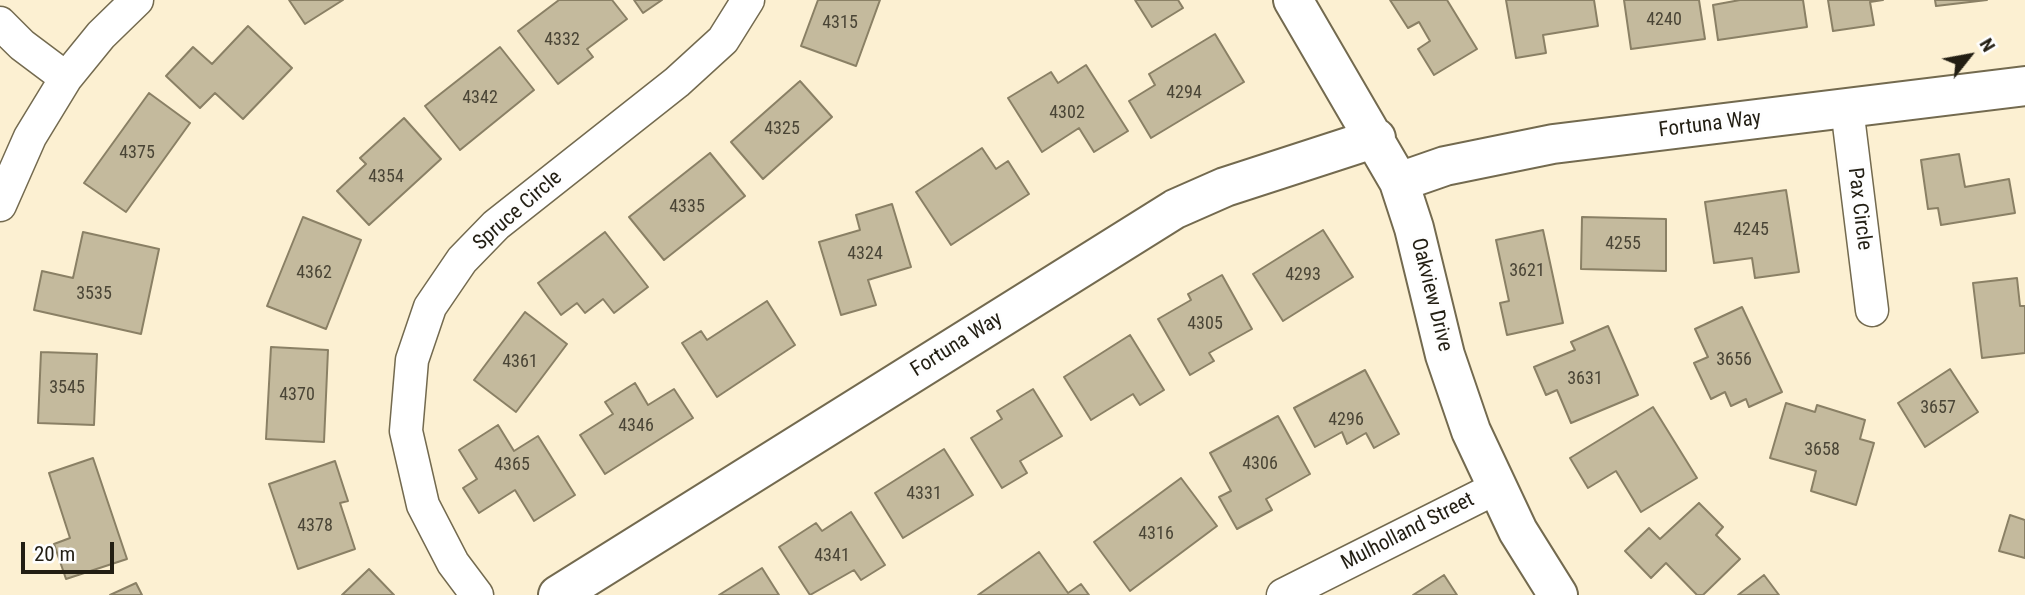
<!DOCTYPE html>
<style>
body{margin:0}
#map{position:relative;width:2025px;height:595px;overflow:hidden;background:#fcf0d2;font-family:"Roboto Condensed",sans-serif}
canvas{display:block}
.north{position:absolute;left:1934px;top:21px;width:70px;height:70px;-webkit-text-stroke:5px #fefefe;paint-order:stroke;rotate:59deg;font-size:19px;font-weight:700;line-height:28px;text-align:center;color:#221e13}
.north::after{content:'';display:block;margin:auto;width:24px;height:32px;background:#221e13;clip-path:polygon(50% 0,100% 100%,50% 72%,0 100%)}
.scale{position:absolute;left:21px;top:542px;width:93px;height:32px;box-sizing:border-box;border:4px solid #221e13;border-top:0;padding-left:9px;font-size:21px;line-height:24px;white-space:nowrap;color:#221e13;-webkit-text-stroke:5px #fefefe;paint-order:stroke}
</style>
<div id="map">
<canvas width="2025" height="595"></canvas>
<div class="north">N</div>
<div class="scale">20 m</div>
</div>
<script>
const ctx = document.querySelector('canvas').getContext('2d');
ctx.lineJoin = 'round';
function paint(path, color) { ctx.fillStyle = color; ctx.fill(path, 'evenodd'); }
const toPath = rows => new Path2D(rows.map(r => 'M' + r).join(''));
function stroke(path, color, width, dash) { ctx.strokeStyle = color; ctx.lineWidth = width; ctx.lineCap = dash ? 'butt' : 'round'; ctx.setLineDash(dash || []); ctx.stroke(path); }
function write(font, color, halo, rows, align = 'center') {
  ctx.font = font + ' "Roboto Condensed",sans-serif'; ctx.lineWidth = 6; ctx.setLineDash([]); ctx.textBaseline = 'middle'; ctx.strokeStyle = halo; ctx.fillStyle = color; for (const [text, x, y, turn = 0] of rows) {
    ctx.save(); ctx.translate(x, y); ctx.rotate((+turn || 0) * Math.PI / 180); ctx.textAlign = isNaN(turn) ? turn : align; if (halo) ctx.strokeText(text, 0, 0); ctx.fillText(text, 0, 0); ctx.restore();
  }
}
const building = toPath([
 [289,0,343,0,305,24,289,0],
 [559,0,612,0,627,19,587,49,593,57,558,84,518,31,559,0],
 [634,0,662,0,643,13,634,0],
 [818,0,880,0,856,66,801,46,818,0],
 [1135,0,1178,0,1183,8,1152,27,1135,0],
 [1390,0,1447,0,1477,49,1434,75,1418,49,1430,41,1419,22,1408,28,1390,0],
 [1506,0,1594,0,1598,26,1543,35,1546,53,1516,58,1506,0],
 [1624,0,1699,0,1705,39,1631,49,1624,0],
 [1803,0,1807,27,1718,40,1713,5,1740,0,1803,0],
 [1828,0,1883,0,1870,2,1874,25,1833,31,1828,0],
 [1935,0,1987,0,1936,6,1935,0],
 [248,26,292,68,243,119,215,93,200,108,166,76,193,47,212,64,248,26],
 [1215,34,1244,82,1151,138,1129,101,1155,85,1149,74,1215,34],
 [500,47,534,90,460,150,425,106,500,47],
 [1086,65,1128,131,1094,152,1079,128,1042,152,1008,98,1051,72,1058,83,1086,65],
 [800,81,832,117,763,179,731,142,800,81],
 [149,93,190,123,126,212,84,183,149,93],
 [404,118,441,159,369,225,337,191,366,164,360,158,404,118],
 [982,148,996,169,1008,161,1029,194,951,245,916,192,982,148],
 [710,153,745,196,664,260,629,217,710,153],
 [1959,154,1965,187,2009,179,2015,213,1941,225,1938,208,1928,209,1921,160,1959,154],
 [1786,190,1799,272,1755,278,1752,258,1714,263,1705,202,1786,190],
 [892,204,911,267,868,280,876,305,841,315,819,242,860,230,856,215,892,204],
 [303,217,361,240,326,329,267,306,303,217],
 [1582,217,1666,219,1666,271,1581,269,1582,217],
 [1323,230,1353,277,1283,321,1253,274,1323,230],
 [1543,230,1563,323,1507,335,1500,303,1509,301,1496,240,1543,230],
 [83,232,159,249,141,334,34,310,42,271,73,278,83,232],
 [605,232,648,287,614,313,603,299,585,313,577,303,561,315,538,283,605,232],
 [1222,275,1252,329,1209,353,1214,361,1190,375,1158,319,1191,300,1188,294,1222,275],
 [2017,278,2020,306,2025,306,2025,353,1982,358,1973,283,2017,278],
 [767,301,795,345,717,397,682,343,701,331,707,340,767,301],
 [1742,307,1782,392,1749,407,1746,399,1731,406,1725,392,1711,399,1694,363,1708,357,1695,329,1742,307],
 [525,312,567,344,516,412,474,380,525,312],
 [1608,326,1638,395,1571,423,1557,390,1546,395,1534,367,1575,350,1571,342,1608,326],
 [1130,335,1164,390,1140,405,1133,394,1091,420,1064,377,1130,335],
 [271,347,328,350,324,442,266,439,271,347],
 [41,352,97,354,94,425,38,423,41,352],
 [1950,369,1978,412,1925,447,1898,403,1950,369],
 [1365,370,1399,434,1374,448,1366,433,1347,444,1342,432,1315,447,1294,408,1365,370],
 [635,383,648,405,674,389,693,418,605,474,580,435,613,414,605,402,635,383],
 [1033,389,1062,436,1020,461,1027,473,1002,488,971,438,1002,419,997,411,1033,389],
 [1786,403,1815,412,1817,405,1865,420,1860,439,1874,443,1856,505,1811,491,1816,471,1770,458,1786,403],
 [1653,407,1697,478,1641,512,1616,471,1588,488,1570,458,1653,407],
 [1278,416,1310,474,1266,499,1272,510,1237,529,1219,497,1231,491,1210,453,1278,416],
 [498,425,514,451,538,436,575,495,534,521,515,490,479,513,463,488,477,479,459,450,498,425],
 [944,449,973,495,903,538,875,493,944,449],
 [93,458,127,559,66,579,54,544,70,538,49,473,93,458],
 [335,461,348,501,340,503,355,549,298,569,269,484,335,461],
 [1181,478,1217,526,1130,591,1094,542,1181,478],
 [1699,503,1723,527,1716,535,1740,559,1703,595,1697,595,1666,563,1651,578,1625,551,1649,528,1660,539,1699,503],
 [851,512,885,565,861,580,854,570,810,595,779,547,816,523,822,531,851,512],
 [2010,515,2025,520,2025,558,1999,551,2010,515],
 [1039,552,1068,593,1081,584,1089,595,978,595,1039,552],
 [762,568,779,595,719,595,762,568],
 [369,569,394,595,342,595,369,569],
 [1444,575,1457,595,1413,595,1444,575],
 [1764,575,1779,595,1738,595,1764,575],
 [136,583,142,595,110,595,136,583]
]);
paint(building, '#c4ba9d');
stroke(building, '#8a8065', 2);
const minor = toPath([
 [0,23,22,45,66,78],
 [1847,108,1872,310],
 [0,205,30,137,66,78,101,35,137,0],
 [477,595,453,563,423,505,406,431,412,360,430,307,462,260,496,225,677,82,723,40,748,0],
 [1283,595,1496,488]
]);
const tertiary = toPath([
 [1293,0,1399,182,1414,228,1445,355,1471,431,1518,531,1558,595],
 [1399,182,1445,166,1553,144,2025,86],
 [558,595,1175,209,1225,187,1376,138]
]);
stroke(minor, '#736a4f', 35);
stroke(tertiary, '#736a4f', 42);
stroke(minor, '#fff', 32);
stroke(tertiary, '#fff', 38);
write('18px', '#4a4536', null, [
 ["4240",1664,20],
 ["4315",840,23],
 ["4332",562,40],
 ["4294",1184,93],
 ["4342",480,98],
 ["4302",1067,113],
 ["4325",782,129],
 ["4375",137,153],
 ["4354",386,177],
 ["4335",687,207],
 ["4245",1751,230],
 ["4255",1623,244],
 ["4324",865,254],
 ["3621",1527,271],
 ["4362",314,273],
 ["4293",1303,275],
 ["3535",94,294],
 ["4305",1205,324],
 ["3656",1734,360],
 ["4361",520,362],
 ["3631",1585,379],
 ["3545",67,388],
 ["4370",297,395],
 ["3657",1938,408],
 ["4296",1346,420],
 ["4346",636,426],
 ["3658",1822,450],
 ["4306",1260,464],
 ["4365",512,465],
 ["4331",924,494],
 ["4378",315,526],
 ["4316",1156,534],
 ["4341",832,556]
]);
write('21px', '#221e13', '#fefefe', [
 ["Fortuna Way",1710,125,-7],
 ["Pax Circle",1859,209,83],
 ["Spruce Circle",518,211,-41],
 ["Oakview Drive",1431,295,76],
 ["Fortuna Way",957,345,-32],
 ["Mulholland Street",1408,532,-27]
]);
</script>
